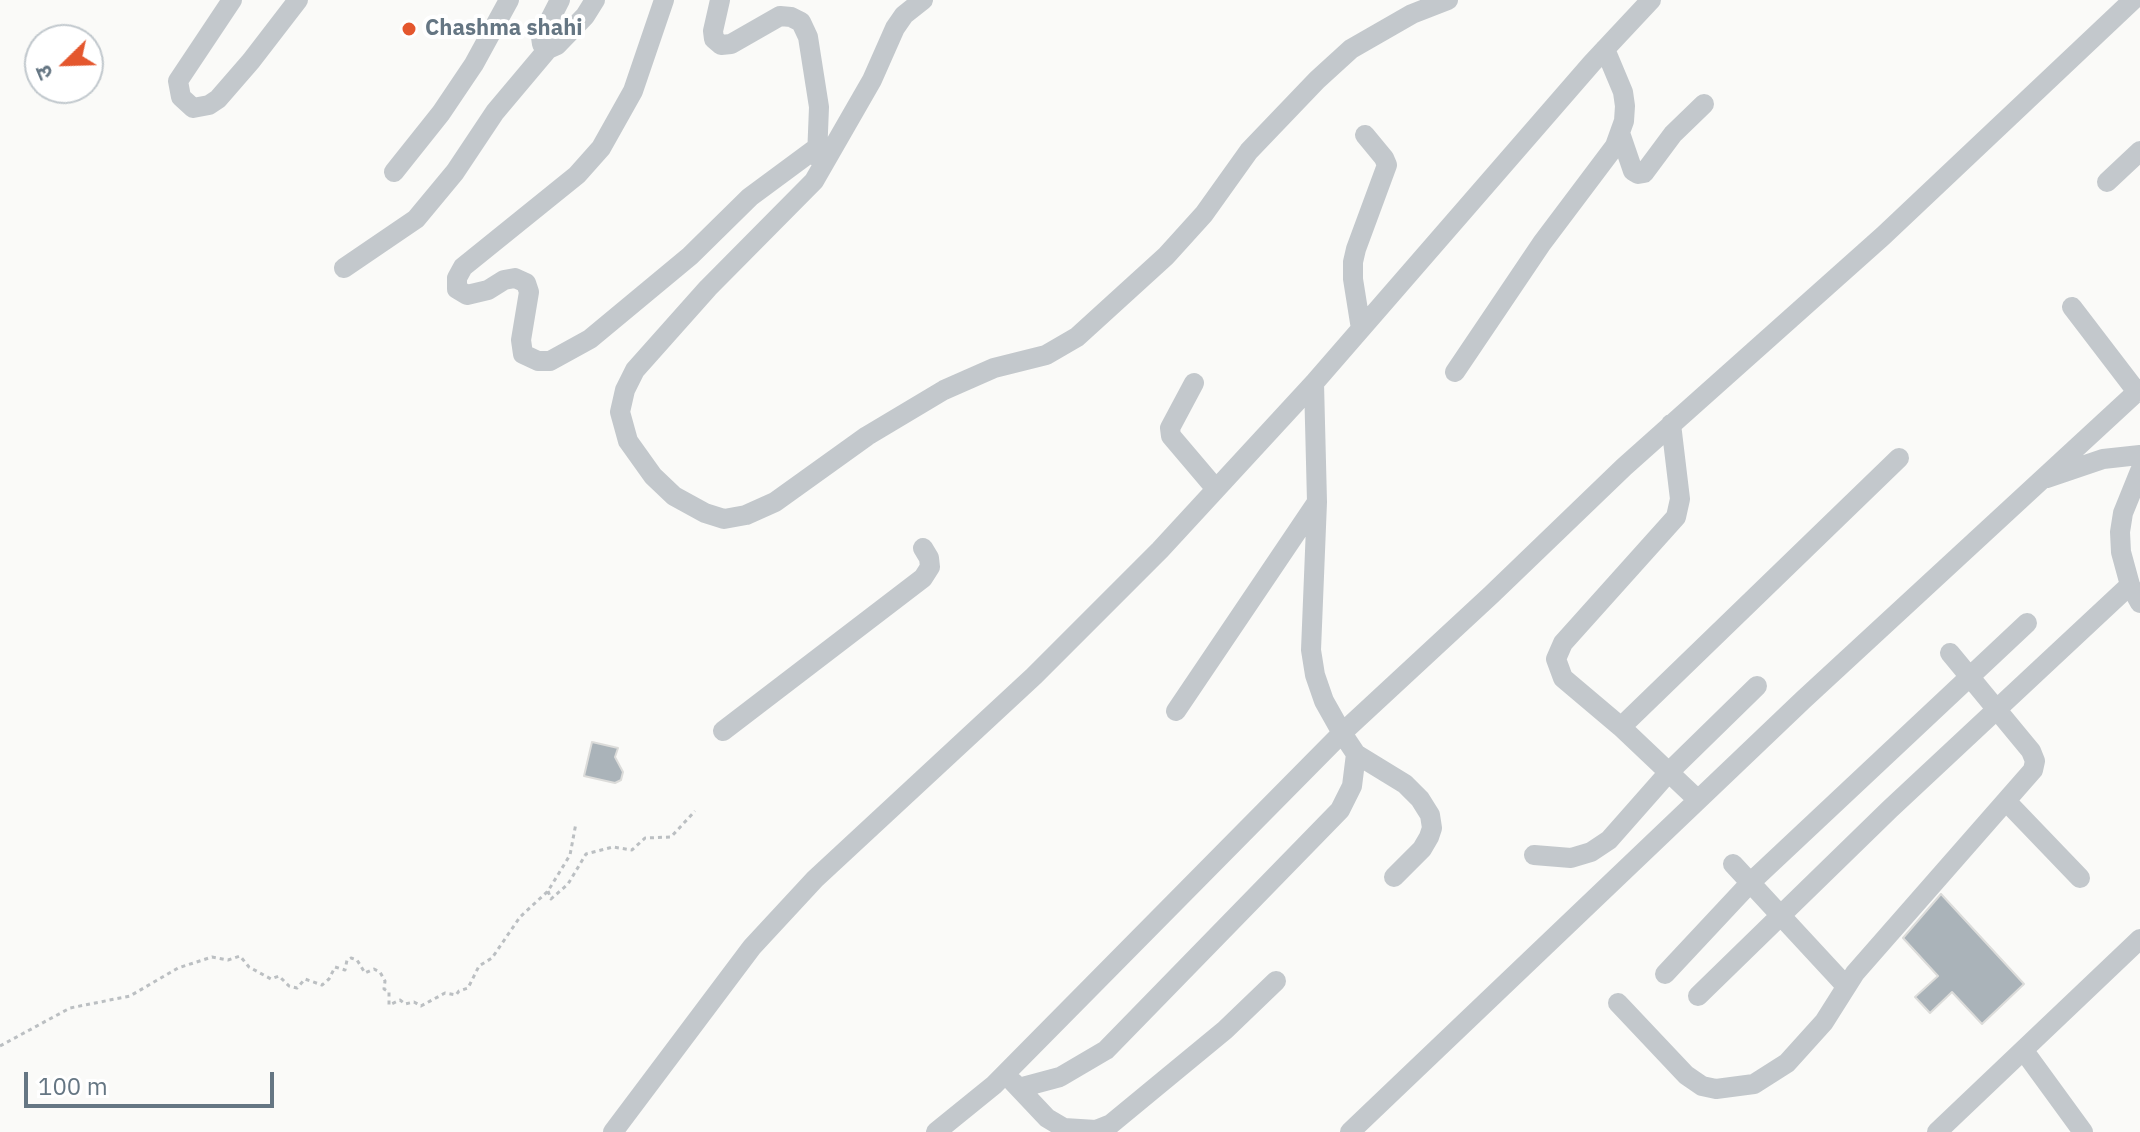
<!DOCTYPE html>
<meta charset="utf-8">
<style>
body{margin:0}
#map{position:relative;width:2140px;height:1132px;overflow:hidden;background:#fafaf8;font-family:"IBM Plex Sans","Noto Sans Devanagari",sans-serif}
canvas{display:block}
.north{position:absolute;left:24px;top:24px;width:80px;height:80px;box-sizing:border-box;background:#fff;border:2px solid #c1c8cd;border-radius:50%;rotate:247deg;font-size:22px;font-weight:700;line-height:32px;text-align:center;color:#657683}
.north::after{content:'';display:block;margin:auto;width:28px;height:36px;background:#e4572e;clip-path:polygon(50% 0,100% 100%,50% 72%,0 100%)}
.scale{position:absolute;left:24px;top:1072px;width:250px;height:36px;box-sizing:border-box;border:4px solid #657683;border-top:0;padding-left:10px;font-size:24px;line-height:28px;white-space:nowrap;color:#657683;-webkit-text-stroke:6px #fff;paint-order:stroke}
</style>
<div id="map">
<canvas width="2140" height="1132"></canvas>
<div class="north">उ</div>
<div class="scale">100 m</div>
</div>
<script>
const ctx = document.querySelector('canvas').getContext('2d');
ctx.lineJoin = 'round';
function paint(path, color) { ctx.fillStyle = color; ctx.fill(path, 'evenodd'); }
const toPath = rows => new Path2D(rows.map(r => 'M' + r).join(''));
function stroke(path, color, width, dash) { ctx.strokeStyle = color; ctx.lineWidth = width; ctx.lineCap = dash ? 'butt' : 'round'; ctx.setLineDash(dash || []); ctx.stroke(path); }
function write(font, color, halo, rows, align = 'center') {
  ctx.font = font + ' "IBM Plex Sans",sans-serif'; ctx.lineWidth = 8; ctx.setLineDash([]); ctx.textBaseline = 'middle'; ctx.strokeStyle = halo; ctx.fillStyle = color; for (const [text, x, y, turn = 0] of rows) {
    ctx.save(); ctx.translate(x, y); ctx.rotate((+turn || 0) * Math.PI / 180); ctx.textAlign = isNaN(turn) ? turn : align; if (halo) ctx.strokeText(text, 0, 0); ctx.fillText(text, 0, 0); ctx.restore();
  }
}
const building = toPath([
 [592,742,618,748,615,757,623,772,621,780,615,783,584,776,592,742],
 [1941,894,2024,984,1982,1024,1952,992,1930,1013,1915,997,1938,976,1903,938,1941,894]
]);
paint(building, '#aab3b9');
stroke(building, '#dcdcda', 2);
stroke(toPath([
 [548,891,551,899,568,884,586,854,613,847,632,850,645,838,671,837,695,811],
 [0,1046,70,1008,130,996,178,968,212,957,228,960,240,956,249,967,271,979,279,976,289,986,297,988,305,979,322,985,329,979,335,967,345,970,347,960,351,958,357,960,365,973,374,969,380,972,385,981,384,989,389,992,389,1005,400,1000,405,1004,414,1002,421,1006,445,993,456,995,459,991,468,988,479,966,492,958,520,917,548,891,570,855,576,823]
]), '#bbbfc2', 3, [4, 4]);
stroke(toPath([
 [232,0,178,81,181,97,193,108,209,105,218,99,251,61,298,0],
 [560,0,541,37,542,44,548,49,557,45,585,16,595,0],
 [664,0,633,91,601,148,577,175,463,267,457,278,457,289,467,295,488,290,504,280,515,278,526,283,529,292,521,340,523,354,538,361,550,361,590,339,690,256,750,197,819,146],
 [720,0,713,31,714,39,721,45,731,44,780,16,791,17,801,22,808,37,819,107,817,157],
 [923,0,904,15,895,28,872,80,814,181,708,288,635,370,625,390,620,412,628,441,653,476,674,496,705,513,724,519,746,515,775,502,867,436,944,390,994,368,1046,355,1077,337,1166,256,1204,214,1249,151,1317,80,1351,49,1412,14,1448,0],
 [1620,133,1633,171,1638,174,1644,173,1673,134,1704,104],
 [394,172,441,113,474,64,509,0],
 [2107,182,2140,151],
 [344,268,416,219,455,172,495,112,548,49],
 [2072,307,2137,392],
 [1361,329,1353,279,1353,262,1356,249,1387,165,1384,158,1365,135],
 [1455,372,1542,243,1615,146,1624,121,1625,106,1623,92,1605,49],
 [1194,383,1170,428,1171,436,1216,489],
 [1671,424,1680,499,1676,517,1563,643,1556,659,1563,678,1621,727,1698,800],
 [2140,471,2123,513,2120,532,2121,552,2130,585,2140,603],
 [2047,478,2103,459,2140,455],
 [1176,711,1317,502],
 [1621,727,1899,458],
 [723,731,923,578,930,567,929,558,923,548],
 [2007,802,2080,878],
 [1534,855,1571,858,1591,852,1609,840,1669,772,1757,686],
 [1733,864,1845,985],
 [1394,877,1422,849,1429,837,1432,828,1430,815,1420,799,1405,784,1356,754,1342,733,1491,595,1624,467,1883,236,2133,0],
 [1665,974,1751,882,2027,623],
 [1698,996,1890,809,2130,585],
 [1618,1003,1686,1075,1702,1086,1716,1089,1754,1084,1787,1063,1824,1022,1855,973,2033,770,2035,761,2031,751,1950,653],
 [2024,1051,2083,1132],
 [1013,1082,1047,1118,1064,1128,1096,1130,1111,1124,1225,1030,1276,981],
 [1019,1088,1060,1077,1106,1050,1340,810,1352,786,1356,754],
 [613,1132,752,947,815,879,1034,676,1160,550,1314,383,1592,63,1651,0],
 [936,1132,994,1085,1342,733,1324,701,1315,675,1311,650,1317,502,1314,383],
 [1350,1132,1803,700,2140,389],
 [1937,1132,2140,939]
]), '#c3c8cc', 20);
for (const [x, y, r, color] of [
 [409,29,8,"#e4572e"]
]) { const dot = new Path2D(); dot.arc(x, y, r, 0, 2 * Math.PI); ctx.fillStyle = color; ctx.fill(dot); stroke(dot, '#fff', 3); }
write('bold 22px', '#657683', '#fff', [
 ["Chashma shahi",425,29]
], 'left');
</script>
